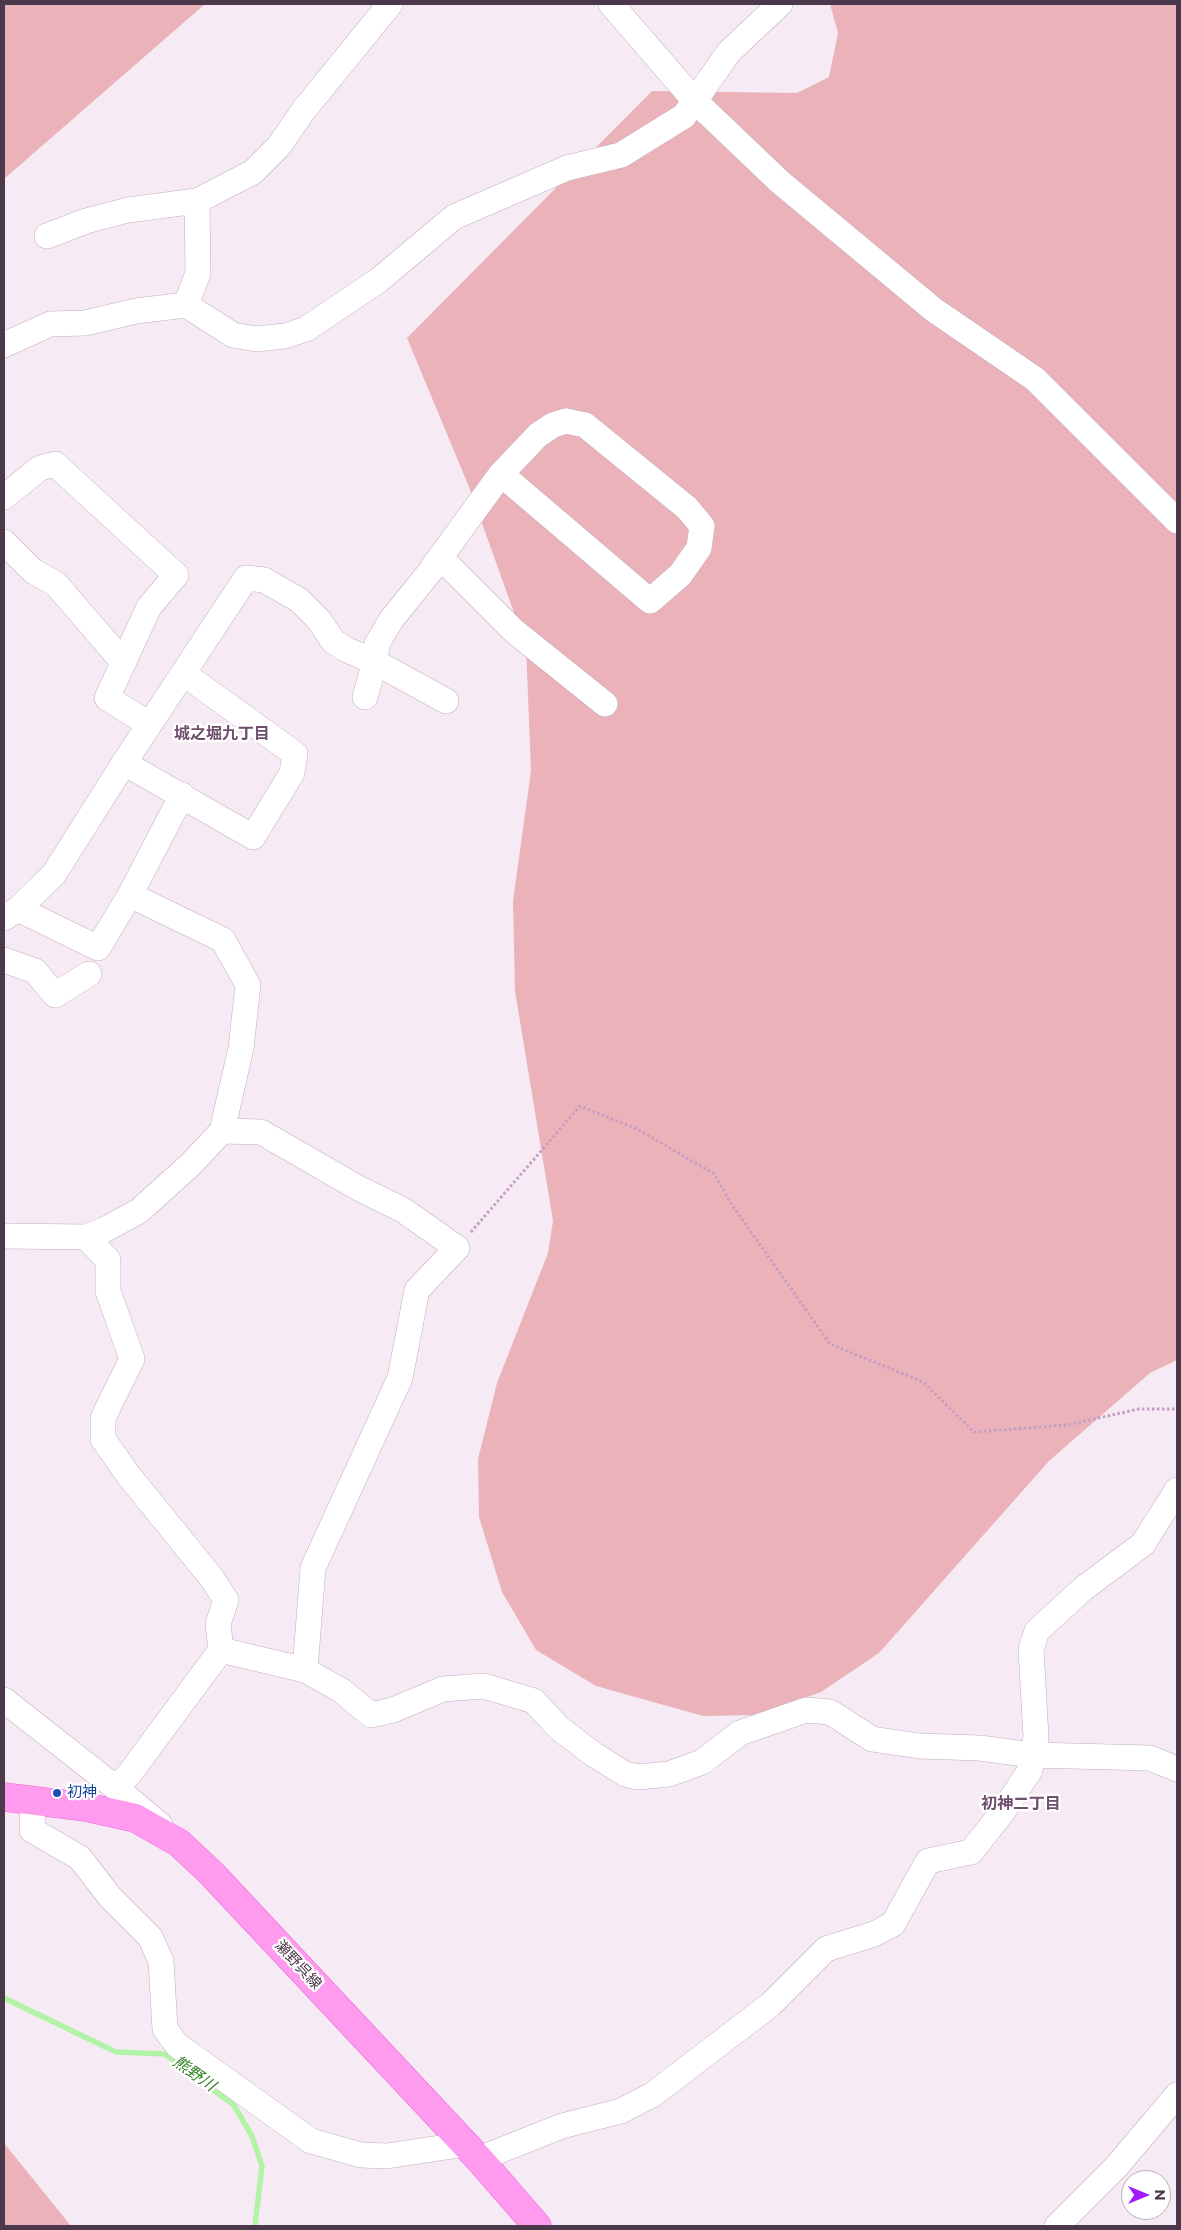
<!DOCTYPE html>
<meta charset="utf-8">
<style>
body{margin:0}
#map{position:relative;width:1181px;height:2230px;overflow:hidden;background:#f6ebf4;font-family:Montserrat,sans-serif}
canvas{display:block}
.frame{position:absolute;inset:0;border:5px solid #4b384a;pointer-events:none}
.north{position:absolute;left:1121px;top:2170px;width:50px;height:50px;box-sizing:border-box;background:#fff;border:1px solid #b7afb7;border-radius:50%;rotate:90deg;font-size:14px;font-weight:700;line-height:20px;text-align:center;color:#4b384a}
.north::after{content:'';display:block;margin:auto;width:18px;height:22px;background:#a119ff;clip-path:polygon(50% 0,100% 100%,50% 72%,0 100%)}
</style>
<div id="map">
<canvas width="1181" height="2230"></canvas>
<div class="frame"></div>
<div class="north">N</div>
</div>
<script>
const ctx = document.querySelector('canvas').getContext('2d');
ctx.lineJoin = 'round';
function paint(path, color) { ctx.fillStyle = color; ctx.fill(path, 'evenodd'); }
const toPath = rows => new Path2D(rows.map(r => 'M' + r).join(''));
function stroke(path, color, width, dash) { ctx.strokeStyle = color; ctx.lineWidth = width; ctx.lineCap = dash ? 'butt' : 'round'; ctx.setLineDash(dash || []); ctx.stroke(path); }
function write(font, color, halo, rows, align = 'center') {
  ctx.font = font + ' Montserrat,"Noto Sans JP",sans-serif'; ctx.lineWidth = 4.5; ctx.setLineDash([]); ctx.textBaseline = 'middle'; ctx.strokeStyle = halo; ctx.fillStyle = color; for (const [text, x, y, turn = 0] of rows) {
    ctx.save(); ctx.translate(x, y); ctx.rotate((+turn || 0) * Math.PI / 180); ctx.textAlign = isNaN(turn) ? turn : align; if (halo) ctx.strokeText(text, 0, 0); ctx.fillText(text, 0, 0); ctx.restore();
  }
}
paint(toPath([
 [4,4,205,4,4,179],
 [830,4,1177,4,1177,1360,1150,1373,1049,1461,879,1653,821,1692,757,1715,703,1716,596,1686,536,1650,502,1592,479,1517,478,1459,497,1383,548,1253,553,1221,515,991,513,901,531,771,526,646,469,487,407,338,652,91,797,93,829,77,838,33],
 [4,2143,71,2226,4,2226]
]), '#ebb3b9');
stroke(toPath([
 [4,1998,116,2052,165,2054,231,2103,232,2102,252,2136,262,2166,255,2226]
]), '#b2f3a7', 5.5);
const minor = toPath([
 [611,4,695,101,780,182,934,310,1035,379,1177,521],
 [47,236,86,221,128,210,197,201],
 [186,305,198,273,197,201,253,172,279,146,303,111,390,4],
 [4,345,50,324,85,323,136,311,186,305,233,335,256,339,285,336,306,329,379,280,454,217,567,168,621,155,684,116,729,52,780,4],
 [566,421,585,425,687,508,702,526,699,548,680,575,650,601,501,474,538,435,553,425,566,421],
 [4,497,40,468,55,464,176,575,149,607,107,698,149,724],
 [4,542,33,571,56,584,123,662],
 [441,558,514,631,605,704],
 [435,565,433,567,501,474],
 [365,697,375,662,377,644,391,620,441,558],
 [124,763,253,837,292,773,295,754,183,673],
 [18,909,98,948,130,895,182,795],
 [4,918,18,909,54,874,124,763,246,578,264,580,299,600,319,620,333,641,345,649,375,662,446,701],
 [4,960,35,971,55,995,89,974],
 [222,1131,261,1132,360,1189,403,1210,457,1248,417,1290,400,1378,313,1568,305,1670],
 [4,1236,86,1237,104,1230,139,1211,190,1165,222,1131,241,1048,248,985,223,940,130,895],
 [86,1237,108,1260,108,1291,132,1359,103,1418,103,1439,129,1476,211,1577,226,1600,218,1624,221,1650],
 [4,1700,116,1788,160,1825],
 [116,1788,130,1773,221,1650,305,1670,342,1691,371,1715,393,1710,443,1689,484,1686,534,1701,559,1728,593,1754,625,1774,638,1777,669,1774,702,1762,740,1733,806,1710,830,1712,872,1739,919,1746,979,1748,1033,1755,1150,1758,1177,1769],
 [33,1800,32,1830,80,1858,110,1897,150,1937,161,1961,165,2029,177,2045,311,2141,361,2155,387,2156,466,2144],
 [479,2159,562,2126,621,2111,652,2095,770,2005,826,1949,874,1934,893,1924,928,1861,971,1852,1004,1810,1030,1770,1036,1737,1031,1649,1037,1631,1084,1588,1143,1544,1177,1490],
 [1057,2226,1116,2167,1177,2095]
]);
const major = toPath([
 [4,1797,86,1807,135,1818,179,1843,212,1874,479,2159,537,2226]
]);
stroke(minor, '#c2adc0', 26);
stroke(major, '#e867d6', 29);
stroke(toPath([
 [471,1232,580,1106,639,1130,714,1174,732,1205,830,1344,923,1382,974,1432,1067,1425,1139,1409,1177,1409]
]), '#c49ec1', 3, [2.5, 2.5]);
stroke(minor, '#fff', 25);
stroke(major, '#ff9bef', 28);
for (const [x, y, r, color] of [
 [57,1793,5,"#1a4fb4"]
]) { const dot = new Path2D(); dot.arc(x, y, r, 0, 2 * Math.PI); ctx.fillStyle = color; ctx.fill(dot); stroke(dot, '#fff', 2); }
write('15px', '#164399', '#fff', [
 ["初神",67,1793]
], 'left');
write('15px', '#4b384a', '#fff', [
 ["瀬野呉線",298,1965,47]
]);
write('bold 16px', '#6e4f6d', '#fff', [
 ["城之堀九丁目",222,734],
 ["初神二丁目",1021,1804]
]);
write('italic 16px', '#308023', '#fff', [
 ["熊野川",194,2074,35]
]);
</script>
